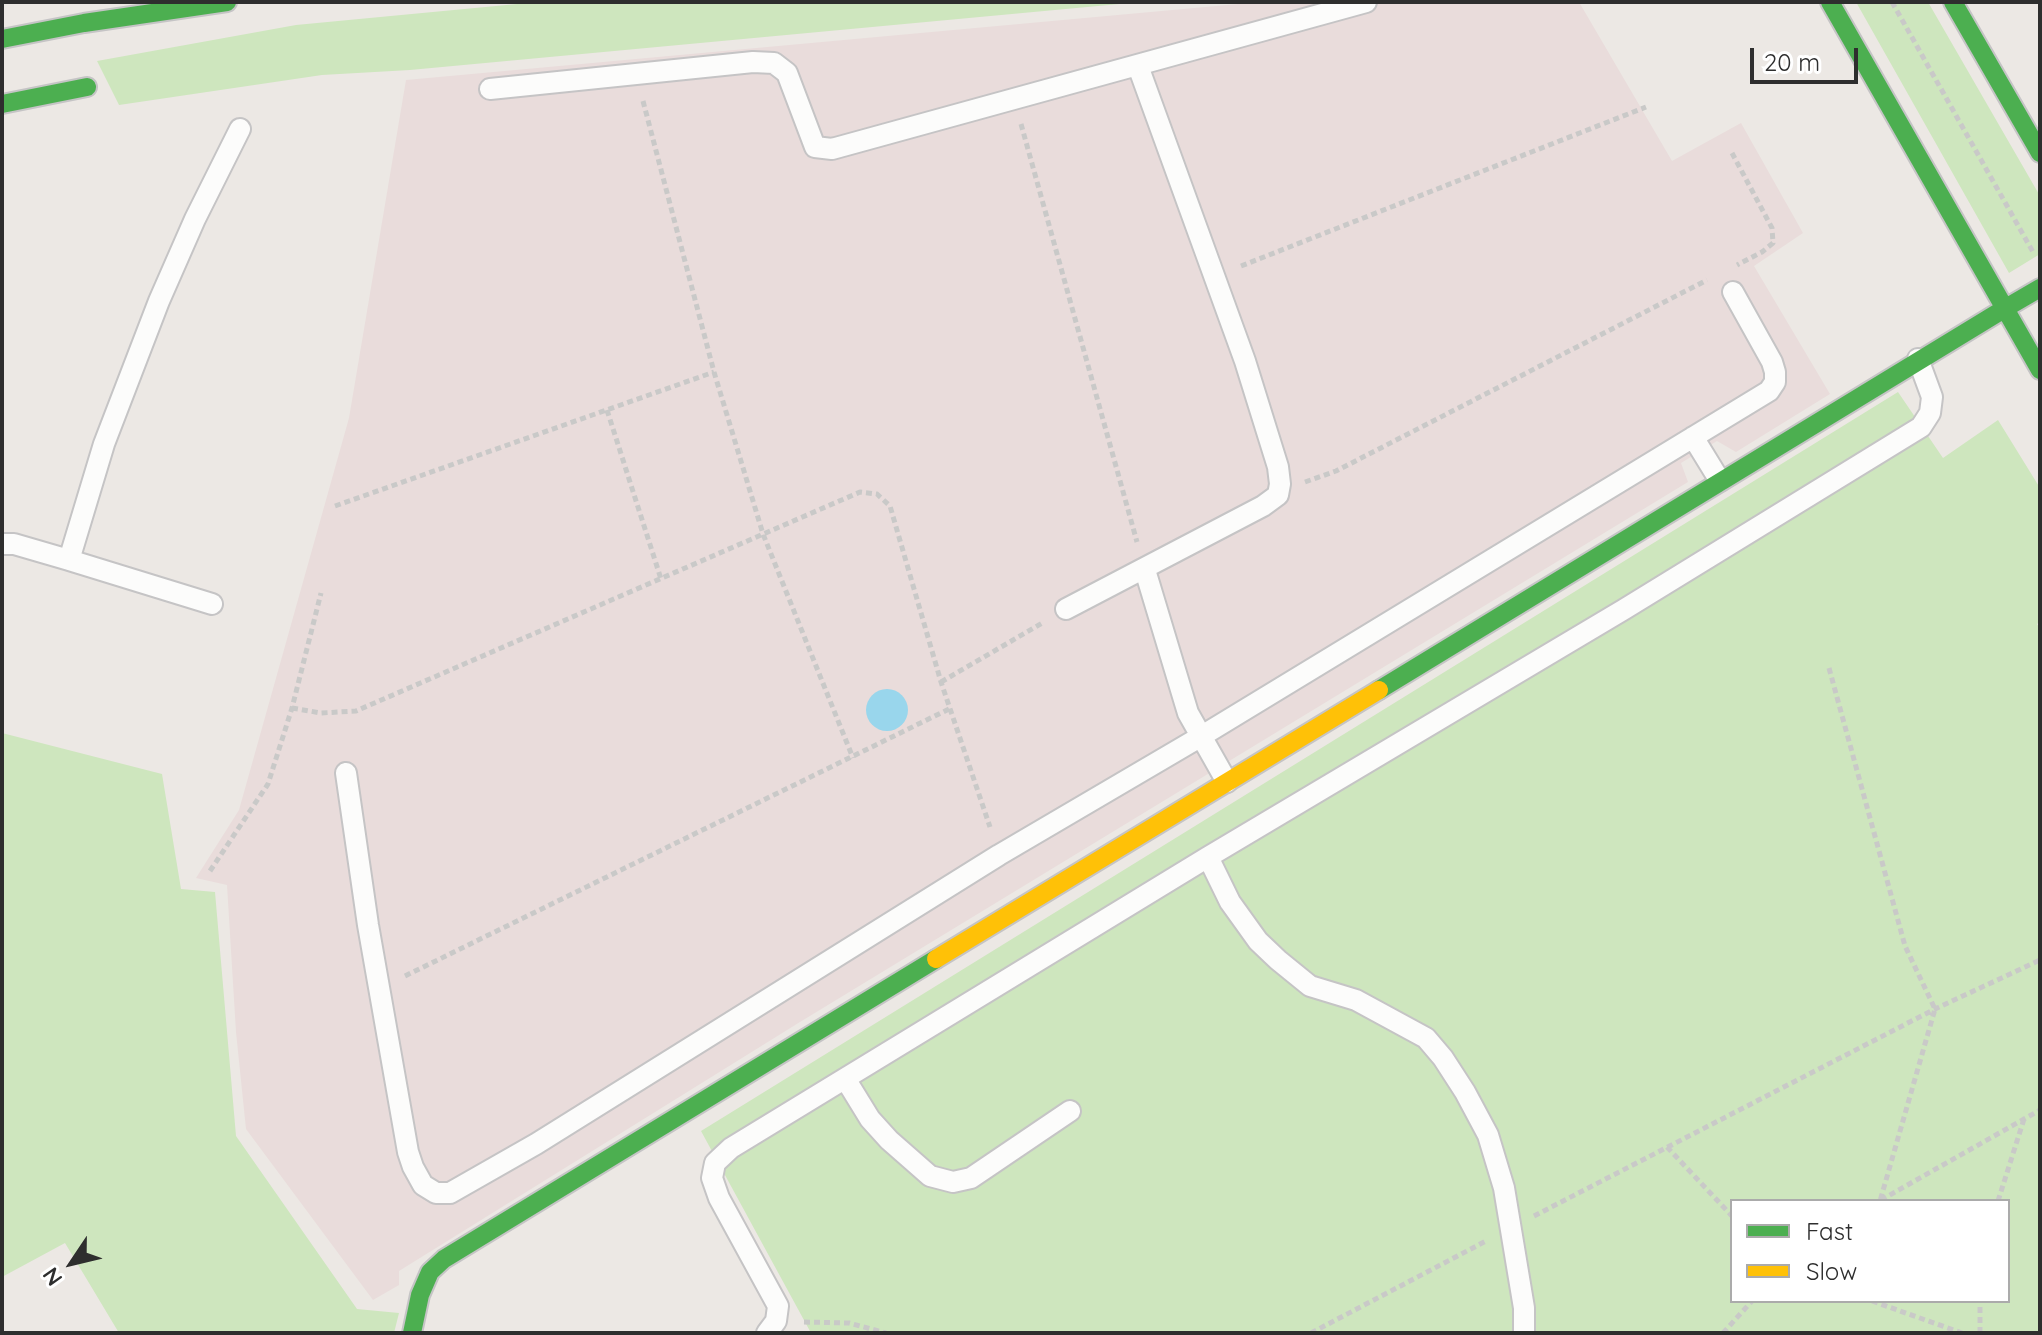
<!DOCTYPE html>
<style>
body{margin:0}
#map{position:relative;width:2042px;height:1335px;overflow:hidden;background:#ece8e4;font-family:Quicksand,sans-serif}
canvas{display:block}
.frame{position:absolute;inset:0;border:4px solid #2e2e2e;pointer-events:none}
.legend{position:absolute;left:1730px;top:1199px;width:280px;height:104px;box-sizing:border-box;background:#fff;border:2px solid #ababab;margin:0;padding:10px 14px;list-style:none;font-size:24px;color:#2e2e2e}
.legend li{display:flex;align-items:center;gap:16px;height:40px}
.legend b{width:40px;border:2px solid #ababab}
.north{position:absolute;left:32px;top:1223px;width:80px;height:80px;-webkit-text-stroke:6px #fff;paint-order:stroke;rotate:235deg;font-size:22px;font-weight:700;line-height:32px;text-align:center;color:#2e2e2e}
.north::after{content:'';display:block;margin:auto;width:28px;height:36px;background:#2e2e2e;clip-path:polygon(50% 0,100% 100%,50% 72%,0 100%)}
.scale{position:absolute;left:1750px;top:48px;width:108px;height:36px;box-sizing:border-box;border:4px solid #2e2e2e;border-top:0;padding-left:10px;font-size:24px;line-height:28px;white-space:nowrap;color:#2e2e2e;-webkit-text-stroke:6px #fff;paint-order:stroke}
</style>
<div id="map">
<canvas width="2042" height="1335"></canvas>
<div class="frame"></div>
<ul class="legend">
<li><b style="height:10px;background:#4caf50"></b>Fast</li>
<li><b style="height:10px;background:#ffc107"></b>Slow</li>
</ul>
<div class="north">N</div>
<div class="scale">20 m</div>
</div>
<script>
const ctx = document.querySelector('canvas').getContext('2d');
ctx.lineJoin = 'round';
function paint(path, color) { ctx.fillStyle = color; ctx.fill(path, 'evenodd'); }
const toPath = rows => new Path2D(rows.map(r => 'M' + r).join(''));
function stroke(path, color, width, dash) { ctx.strokeStyle = color; ctx.lineWidth = width; ctx.lineCap = dash ? 'butt' : 'round'; ctx.setLineDash(dash || []); ctx.stroke(path); }
paint(toPath([
 [1260,2,1579,2,1672,161,1741,123,1803,233,1754,266,1830,394,1736,452,1717,441,1681,463,1688,482,800,1022,399,1271,399,1285,373,1300,246,1129,236,1032,227,885,196,878,239,810,349,418,406,80]
]), '#e9dcdb');
paint(toPath([
 [538,2,1141,2,410,70,322,75,119,105,97,61,296,25],
 [1856,2,1928,2,2040,196,2040,254,2009,273],
 [1898,392,1943,458,1998,420,2040,488,2040,622,2037,624,2040,629,2040,1333,811,1333,701,1131],
 [1732,1201,2008,1201,2008,1301,1732,1301],
 [2,733,162,774,181,889,215,892,236,1136,357,1309,399,1313,394,1333,119,1333,65,1243,2,1277]
]), '#cee6be');
paint(toPath([
 '866 710a21 21 0 1 1 42 0a21 21 0 1 1-42 0Z'
]), '#99d6ec');
const lane = toPath([
 [490,89,753,62,774,63,787,73,815,147,832,149,1366,2],
 [1693,437,1720,481],
 [2,544,14,544,69,560,104,444,159,301,195,219,240,129],
 [69,560,212,604],
 [1145,570,1188,713,1227,782],
 [1066,609,1263,506,1278,495,1280,484,1278,467,1245,361,1138,66],
 [346,773,368,925,408,1152,413,1167,423,1185,436,1193,450,1193,536,1144,999,855,1200,737,1769,391,1775,382,1775,372,1772,362,1733,292],
 [1208,857,1230,902,1258,941,1278,960,1310,986,1356,1000,1426,1038,1443,1058,1465,1092,1488,1135,1504,1188,1524,1308,1524,1333],
 [846,1080,870,1119,889,1140,930,1176,953,1182,971,1178,1070,1111],
 [767,1333,776,1321,778,1306,719,1198,712,1178,715,1163,731,1148,1208,857,1623,610,1921,427,1930,413,1932,397,1918,359]
]);
const fast = toPath([
 [1830,2,2040,370],
 [1953,2,2040,153],
 [2,39,84,23,227,2],
 [2,104,87,87],
 [2004,309,2040,288],
 [1379,690,2004,309],
 [412,1333,420,1295,430,1272,444,1259,936,959]
]);
const slow = toPath([
 [936,959,1379,690]
]);
stroke(lane, '#c5c4c5', 24);
stroke(fast, '#c5c4c5', 22);
stroke(slow, '#c5c4c5', 22);
stroke(toPath([
 [1892,2,2033,252],
 [643,101,714,372,763,534,853,758],
 [1021,124,1137,542],
 [1732,153,1772,228,1773,243,1762,252,1737,265],
 [1241,266,1646,107],
 [607,410,661,579],
 [1305,482,1336,471,1707,280],
 [335,506,714,372],
 [1829,668,1905,946,1935,1009,1880,1201],
 [941,682,1044,622],
 [292,708,321,713,356,711,860,492,877,494,890,506,941,682,990,827],
 [210,871,268,784,292,708,321,593],
 [405,976,949,709],
 [1667,1147,1732,1216],
 [1881,1200,2040,1110],
 [1998,1201,2024,1119],
 [1534,1216,1935,1009,2040,960],
 [1872,1301,1962,1333],
 [804,1322,849,1323,886,1333],
 [1311,1333,1486,1241],
 [1723,1333,1752,1301],
 [1980,1333,1980,1301]
]), '#c9c9c8', 5, [6, 4]);
stroke(lane, '#fcfcfb', 20);
stroke(fast, '#4caf50', 18);
stroke(slow, '#ffc107', 18);
</script>
